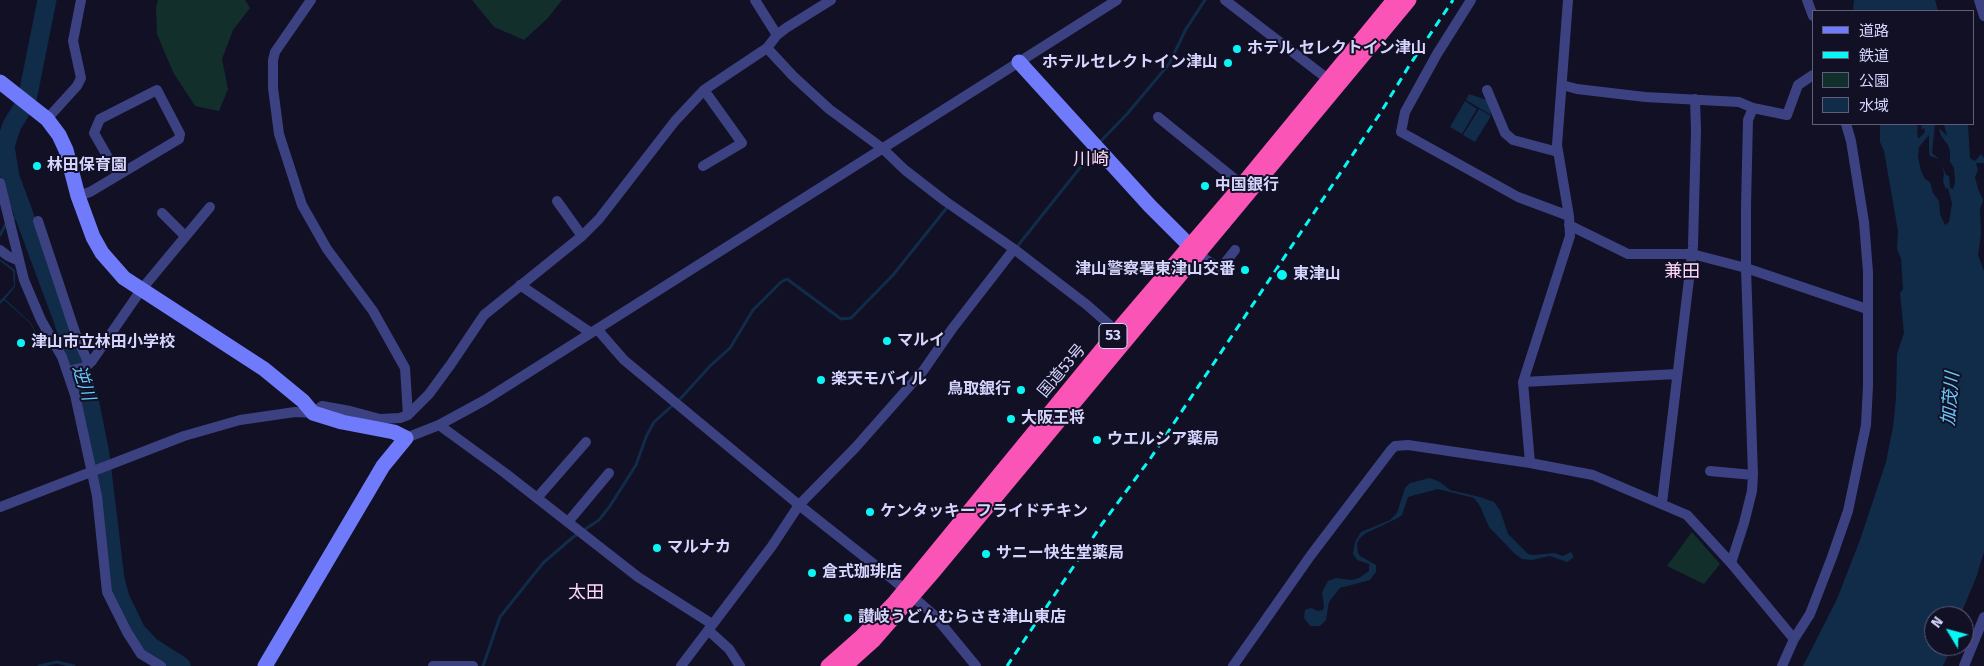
<!DOCTYPE html>
<meta charset="utf-8">
<style>
body{margin:0}
#map{position:relative;width:1984px;height:666px;overflow:hidden;background:#111025;font-family:"Fira Sans","Noto Sans JP",sans-serif}
canvas{display:block}
.legend{position:absolute;left:1812px;top:10px;width:162px;height:115px;box-sizing:border-box;background:#111025;border:1px solid #5f5f7c;margin:0;padding:6px 9px;list-style:none;font-size:15px;color:#d5d5fe}
.legend li{display:flex;align-items:center;gap:10px;height:25px}
.legend b{width:25px;border:1px solid #5f5f7c}
.north{position:absolute;left:1924px;top:606px;width:50px;height:50px;box-sizing:border-box;background:#111025;border:1px solid #5f5f7c;border-radius:50%;rotate:307deg;font-size:14px;font-weight:700;line-height:20px;text-align:center;color:#d5d5fe}
.north::after{content:'';display:block;margin:auto;width:18px;height:22px;background:#08f7f4;clip-path:polygon(50% 0,100% 100%,50% 72%,0 100%)}
</style>
<div id="map">
<canvas width="1984" height="666"></canvas>
<ul class="legend">
<li><b style="height:6px;background:#6f7bfa"></b>道路</li>
<li><b style="height:6px;background:#08f7f4"></b>鉄道</li>
<li><b style="height:14px;background:#132f2b"></b>公園</li>
<li><b style="height:14px;background:#102c49"></b>水域</li>
</ul>
<div class="north">N</div>
</div>
<script>
const ctx = document.querySelector('canvas').getContext('2d');
ctx.lineJoin = 'round';
function paint(path, color) { ctx.fillStyle = color; ctx.fill(path, 'evenodd'); }
const toPath = rows => new Path2D(rows.map(r => 'M' + r).join(''));
function stroke(path, color, width, dash) { ctx.strokeStyle = color; ctx.lineWidth = width; ctx.lineCap = dash ? 'butt' : 'round'; ctx.setLineDash(dash || []); ctx.stroke(path); }
function write(font, color, halo, rows, align = 'center') {
  ctx.font = font + ' "Fira Sans","Noto Sans JP",sans-serif'; ctx.lineWidth = 4; ctx.setLineDash([]); ctx.textBaseline = 'middle'; ctx.strokeStyle = halo; ctx.fillStyle = color; for (const [text, x, y, turn = 0] of rows) {
    ctx.save(); ctx.translate(x, y); ctx.rotate((+turn || 0) * Math.PI / 180); ctx.textAlign = isNaN(turn) ? turn : align; if (halo) ctx.strokeText(text, 0, 0); ctx.fillText(text, 0, 0); ctx.restore();
  }
}
paint(toPath([
 [158,0,245,0,250,8,233,30,222,59,228,89,219,111,195,106,173,72,157,34,156,7],
 [472,0,562,0,547,19,524,40,494,27],
 [1692,532,1720,564,1704,584,1667,566]
]), '#132f2b');
paint(toPath([
 [1854,0,1935,0,1938,11,1853,11],
 [1469,94,1487,100,1491,115,1466,100],
 [1465,101,1477,109,1462,134,1450,127],
 [1479,109,1491,116,1475,142,1463,135],
 [1880,124,1916,124,1918,127,1917,131,1918,139,1925,132,1924,128,1921,130,1922,124,1925,125,1935,124,1932,153,1939,159,1930,156,1929,153,1929,135,1919,147,1918,157,1921,171,1925,179,1930,182,1933,193,1939,201,1940,214,1945,225,1949,222,1952,203,1948,188,1946,189,1943,182,1944,173,1942,165,1946,175,1949,176,1950,188,1953,189,1955,182,1954,168,1950,162,1950,151,1948,145,1941,136,1939,128,1947,136,1944,124,1968,124,1970,158,1975,161,1981,154,1984,158,1984,163,1976,163,1978,170,1975,177,1978,189,1983,200,1980,209,1981,234,1978,255,1984,271,1984,552,1976,578,1960,616,1934,616,1934,646,1952,646,1943,666,1803,666,1837,599,1860,540,1886,462,1893,427,1896,398,1897,354,1904,333,1900,293,1903,289,1901,259,1897,249,1898,231,1884,151,1880,142],
 [0,259,15,270,15,287,5,299,31,323,48,355,30,323,4,300,0,304,0,301,14,286,13,271,0,261],
 [1430,478,1440,482,1450,490,1480,497,1494,502,1500,510,1508,534,1528,554,1533,555,1554,553,1563,556,1571,552,1573,555,1573,558,1567,562,1550,556,1532,560,1522,559,1514,553,1489,527,1480,506,1474,498,1438,489,1408,497,1402,515,1398,518,1366,533,1360,538,1357,543,1358,553,1360,556,1376,565,1376,572,1370,580,1340,588,1329,602,1326,620,1320,626,1310,626,1304,618,1305,610,1311,608,1318,611,1323,610,1324,606,1322,592,1328,581,1336,578,1352,580,1359,578,1369,571,1369,564,1357,560,1353,554,1355,542,1361,532,1390,520,1397,513,1405,488,1410,483]
]), '#102c49');
stroke(toPath([
 [1100,142,1127,114,1169,64,1186,29,1205,0],
 [14,218,27,214],
 [0,235,7,222],
 [1016,248,1091,154],
 [70,344,71,343],
 [39,666,57,662,74,666],
 [483,666,500,617,543,563,572,538,599,520,610,506,636,465,646,437,654,422,682,397,710,366,730,348,753,310,781,282,787,279,841,319,851,318,893,275,949,205]
]), '#102c49', 3);
stroke(toPath([
 [47,0,28,95,22,109,12,125,5,146,10,177,63,320,89,399,100,454,115,579,120,598,136,631,151,647,181,666]
]), '#102c49', 19);
stroke(toPath([
 [311,0,275,52,273,60,273,88,279,134,302,205,327,249,373,311,405,368,408,415],
 [755,0,777,35],
 [1225,0,1333,83],
 [1471,0,1437,54,1405,112,1401,132,1518,197,1569,216],
 [1807,0,1813,16],
 [1979,0,1984,16],
 [767,48,793,76,829,109,882,148,905,170,945,201,1014,249,1087,305,1121,335],
 [1562,85,1577,89,1645,97,1739,102,1753,108,1787,115,1798,85,1813,75],
 [1487,90,1505,133,1513,140,1558,152],
 [1158,117,1247,189],
 [47,119,77,86,81,78,73,41,81,0],
 [703,166,742,143,704,90],
 [0,183,24,280,41,320,62,357,75,395,97,496,107,592,127,632,141,654,161,666],
 [78,196,90,192,179,139,180,134,157,90,100,119,94,133,118,175],
 [557,201,582,236],
 [162,213,185,236],
 [38,221,77,338,89,364],
 [1569,225,1628,254,1692,254,1746,268,1867,309],
 [0,250,8,256,19,261],
 [1199,255,1220,269,1235,250],
 [520,285,591,333],
 [597,329,624,360,799,505,890,577,934,615,976,666],
 [68,371,85,367,92,361,141,290,210,207],
 [1523,382,1677,374],
 [439,425,505,473,638,577,712,624],
 [406,438,439,425,485,400,1117,0],
 [1530,463,1523,382,1570,236,1569,216,1557,145,1568,0],
 [1710,471,1753,475],
 [537,498,586,442],
 [1662,503,1693,246,1696,130,1695,99],
 [0,507,184,436,240,420,295,412,313,413,322,406,350,411,380,419,400,418,408,415,429,394,451,364,484,315,582,236,599,219,675,121,704,90,767,48,777,35,786,28,831,0],
 [568,522,609,473],
 [1731,563,1744,523,1752,491,1753,475,1746,268,1746,206,1748,120,1753,108],
 [708,630,729,649,740,666],
 [433,666,473,666],
 [681,666,772,546,799,505,855,448,923,371,952,329,1014,249],
 [1233,666,1311,555,1391,450,1395,446,1408,445,1530,463,1593,475,1687,515,1731,563,1794,639],
 [1782,666,1794,639,1810,614,1832,557,1848,511,1866,425,1868,386,1868,272,1864,222,1851,141,1846,124],
 [1964,666,1984,617]
]), '#3c4182', 10);
stroke(toPath([
 [1019,62,1150,206,1198,254],
 [0,82,47,119,59,135,66,150,78,196,93,237,102,253,124,278,264,369,303,401,313,413,342,422,394,432,406,438,383,466,265,666]
]), '#6f7bfa', 15);
stroke(toPath([
 [828,666,862,636,894,603,1117,331,1242,185,1394,0],
 [845,666,873,641,934,571,1409,0]
]), '#f954b6', 15);
stroke(toPath([
 [1007,666,1102,524,1150,459,1381,112,1409,66,1453,0]
]), '#08f7f4', 3, [8, 6]);
for (const [x, y, r, color] of [
 [1237,49,5,"#08f7f4"],
 [1228,63,5,"#08f7f4"],
 [37,166,5,"#08f7f4"],
 [1205,186,5,"#08f7f4"],
 [1245,270,5,"#08f7f4"],
 [1282,275,6,"#08f7f4"],
 [887,341,5,"#08f7f4"],
 [21,343,5,"#08f7f4"],
 [821,380,5,"#08f7f4"],
 [1021,390,5,"#08f7f4"],
 [1011,419,5,"#08f7f4"],
 [1097,440,5,"#08f7f4"],
 [870,512,5,"#08f7f4"],
 [657,548,5,"#08f7f4"],
 [986,554,5,"#08f7f4"],
 [812,573,5,"#08f7f4"],
 [848,618,5,"#08f7f4"]
]) { const dot = new Path2D(); dot.arc(x, y, r, 0, 2 * Math.PI); ctx.fillStyle = color; ctx.fill(dot); stroke(dot, '#111025', 2); }
for (const [x, y, w] of [
 [1113,336,28]
]) { const box = new Path2D(); box.roundRect(x - w / 2, y - 12.5, w, 25, 4); ctx.fillStyle = '#111025'; ctx.fill(box); stroke(box, '#d5d5fe', 1); }
write('bold 15px', '#d5d5fe', null, [
 ["53",1113,336]
]);
write('bold 16px', '#d5d5fe', '#111025', [
 ["ホテル セレクトイン津山",1247,49],
 ["ホテルセレクトイン津山",1218,63,"right"],
 ["林田保育園",47,166],
 ["中国銀行",1215,186],
 ["津山警察署東津山交番",1235,270,"right"],
 ["東津山",1293,275],
 ["マルイ",897,341],
 ["津山市立林田小学校",31,343],
 ["楽天モバイル",831,380],
 ["鳥取銀行",1011,390,"right"],
 ["大阪王将",1021,419],
 ["ウエルシア薬局",1107,440],
 ["ケンタッキーフライドチキン",880,512],
 ["マルナカ",667,548],
 ["サニー快生堂薬局",996,554],
 ["倉式珈琲店",822,573],
 ["讃岐うどんむらさき津山東店",858,618]
], 'left');
write('16px', '#d5d5fe', '#111025', [
 ["国道53号",1062,371,-50]
]);
write('18px', '#fed7f4', '#111025', [
 ["川崎",1091,160],
 ["兼田",1682,272],
 ["太田",586,593]
]);
write('italic 18px', '#67c6fa', '#111025', [
 ["逆川",83,383,72],
 ["加茂川",1951,399,-85]
]);
</script>
